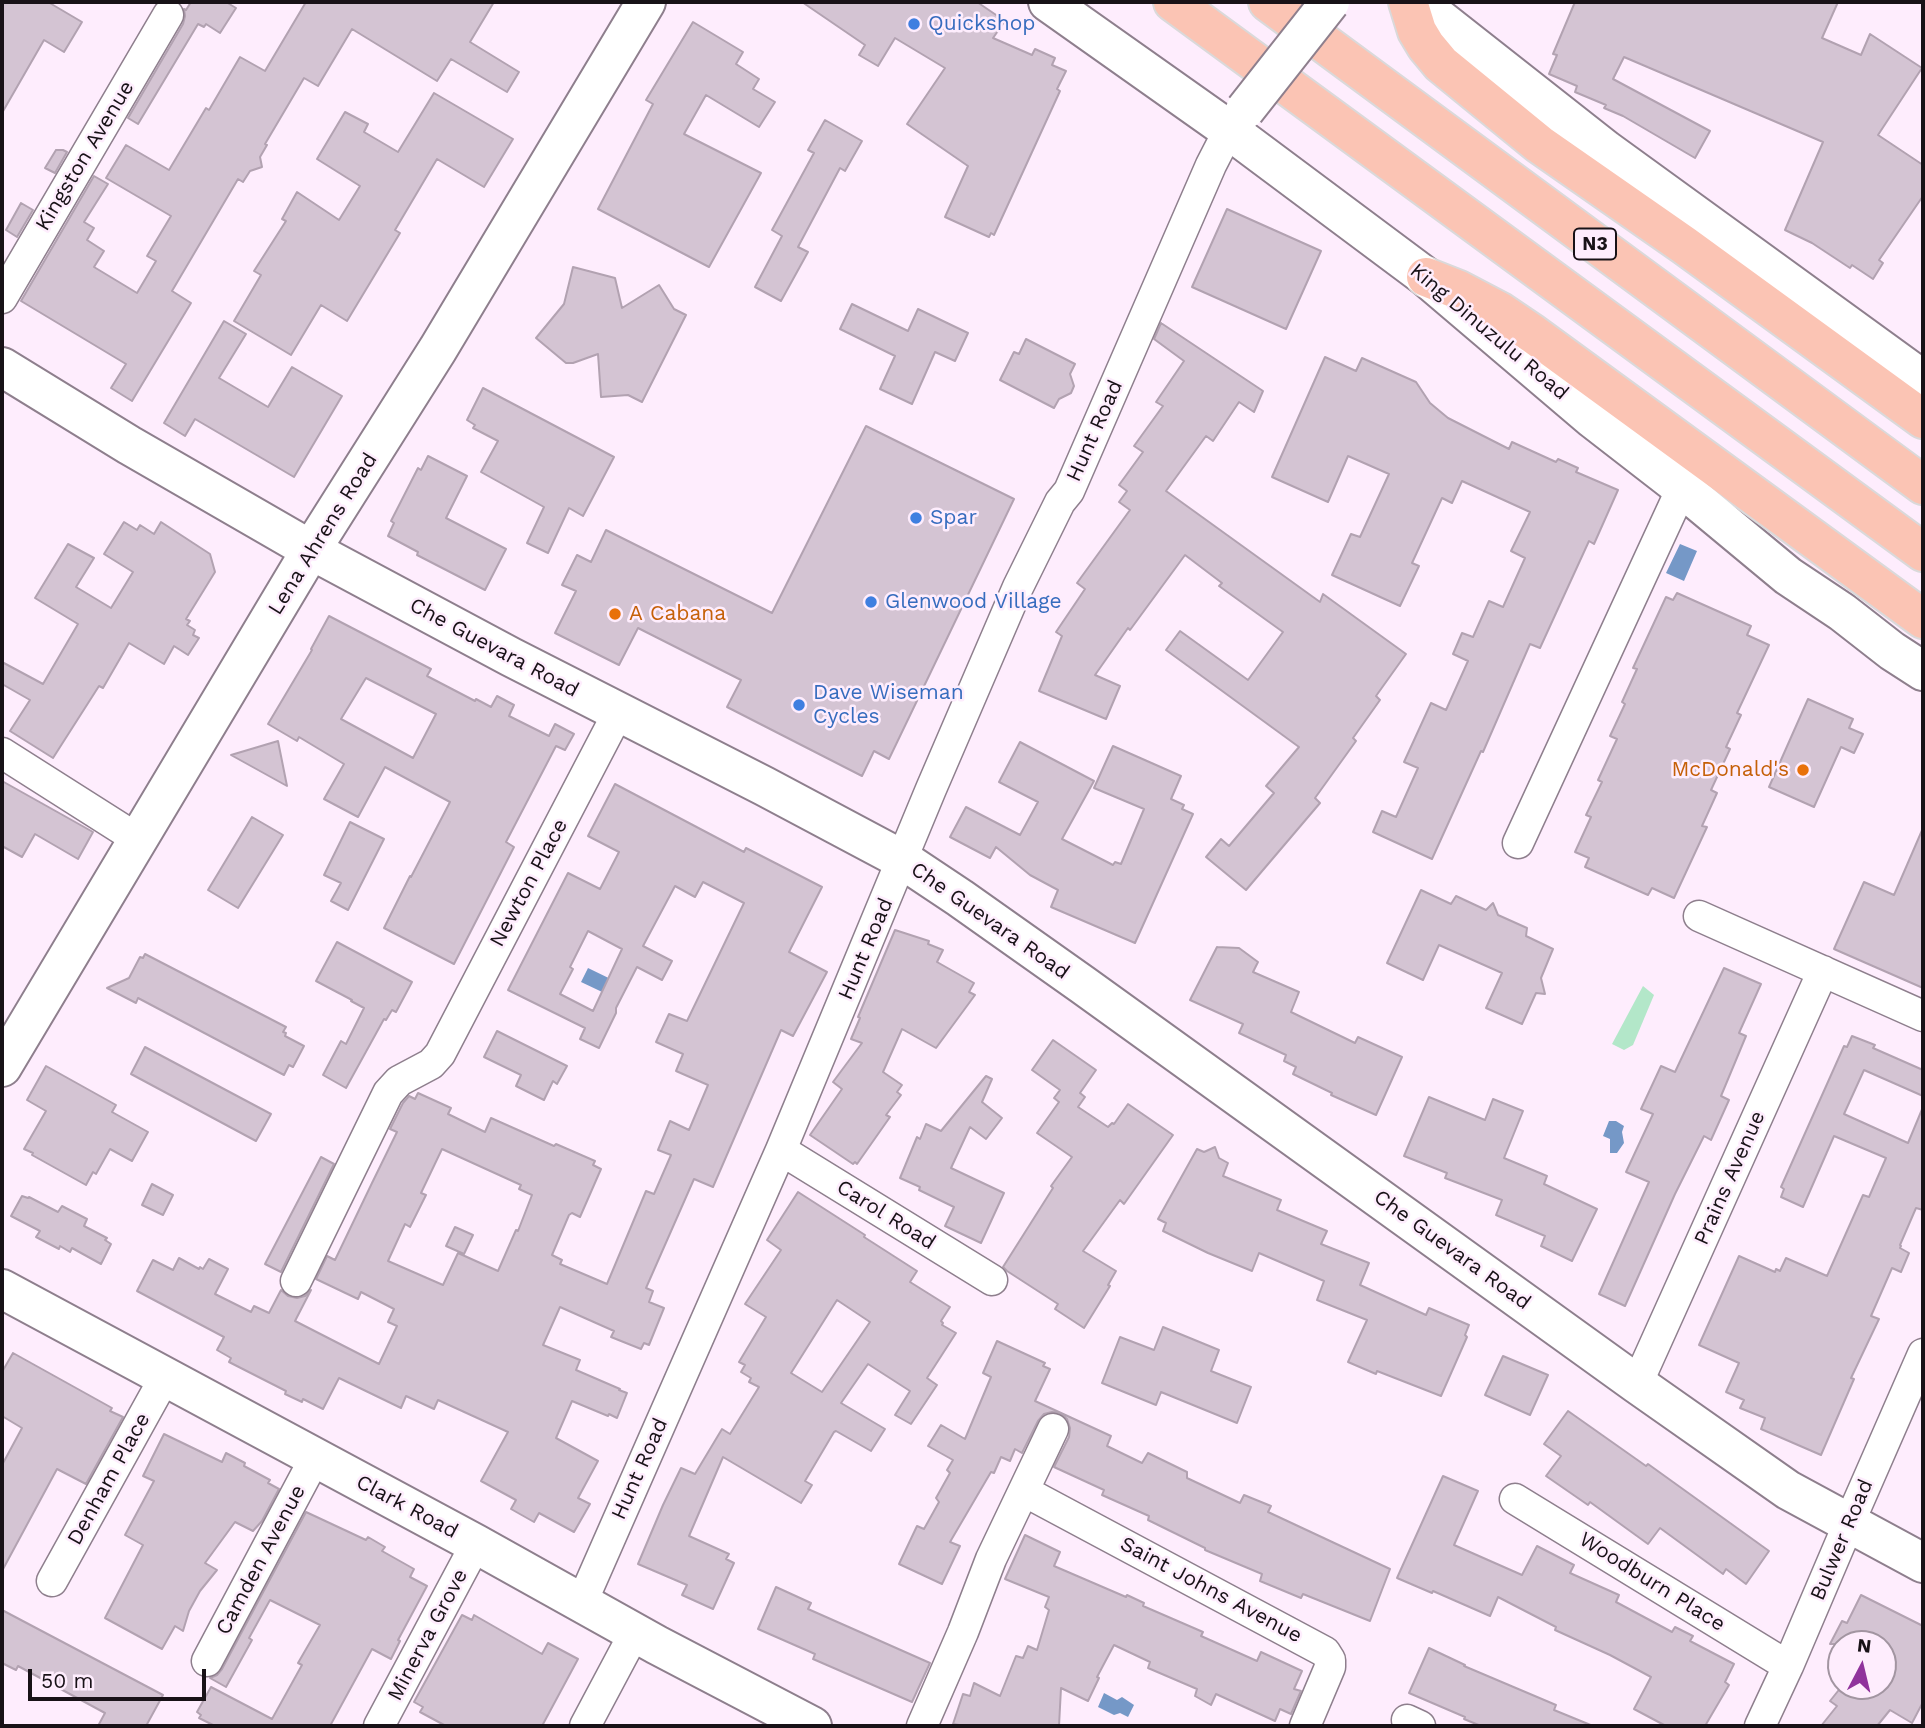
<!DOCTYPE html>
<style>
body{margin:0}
#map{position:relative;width:1925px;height:1728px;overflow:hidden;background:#feedfd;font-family:"Work Sans",sans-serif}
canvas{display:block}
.frame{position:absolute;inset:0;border:4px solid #181217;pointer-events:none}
.north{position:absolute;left:1827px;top:1630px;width:70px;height:70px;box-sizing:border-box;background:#feedfd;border:2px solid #a295a1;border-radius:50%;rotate:7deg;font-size:19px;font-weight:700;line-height:28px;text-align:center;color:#181217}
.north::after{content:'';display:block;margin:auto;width:24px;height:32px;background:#90339c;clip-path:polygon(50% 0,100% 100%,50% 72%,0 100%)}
.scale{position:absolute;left:28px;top:1669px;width:178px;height:32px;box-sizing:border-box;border:4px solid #181217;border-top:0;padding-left:9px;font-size:21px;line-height:24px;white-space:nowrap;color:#181217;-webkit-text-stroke:5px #feedfd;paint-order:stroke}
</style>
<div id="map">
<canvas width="1925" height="1728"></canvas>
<div class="frame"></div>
<div class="north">N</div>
<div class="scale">50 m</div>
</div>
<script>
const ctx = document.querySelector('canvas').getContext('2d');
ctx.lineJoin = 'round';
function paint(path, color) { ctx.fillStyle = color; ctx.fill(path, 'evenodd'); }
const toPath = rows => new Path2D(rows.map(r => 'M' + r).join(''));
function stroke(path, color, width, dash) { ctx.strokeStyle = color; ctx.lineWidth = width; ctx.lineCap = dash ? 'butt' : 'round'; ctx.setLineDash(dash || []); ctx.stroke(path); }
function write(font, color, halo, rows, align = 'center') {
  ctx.font = font + ' "Work Sans",sans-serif'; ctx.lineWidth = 5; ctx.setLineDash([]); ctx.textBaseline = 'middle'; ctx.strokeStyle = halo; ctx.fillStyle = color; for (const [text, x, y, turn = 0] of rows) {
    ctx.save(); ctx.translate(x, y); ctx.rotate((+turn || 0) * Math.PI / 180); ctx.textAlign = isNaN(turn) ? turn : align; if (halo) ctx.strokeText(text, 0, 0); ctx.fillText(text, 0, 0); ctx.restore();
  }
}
paint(toPath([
 [1643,986,1654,995,1633,1045,1624,1050,1612,1044]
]), '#b3e7c9');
paint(toPath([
 [1680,544,1697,551,1684,581,1666,573],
 [588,968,623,985,617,999,581,982],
 [1609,1121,1616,1121,1624,1126,1622,1132,1624,1143,1617,1153,1610,1153,1610,1139,1603,1136],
 [1104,1693,1117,1700,1122,1697,1134,1705,1128,1717,1120,1713,1114,1715,1098,1707]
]), '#7598c7');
const building = toPath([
 [2,2,48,2,82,22,64,52,44,40,2,113,2,2],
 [191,2,226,2,236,8,220,33,206,24,204,27,198,24,138,124,128,118,183,24,185,16,184,9,186,10,191,2],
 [306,2,494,2,470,42,519,72,507,92,451,59,437,81,352,29,318,86,304,78,265,144,267,145,260,157,262,167,250,171,243,182,238,179,172,291,191,303,132,401,111,388,126,364,21,301,94,176,108,184,84,222,94,228,87,240,104,251,94,267,137,293,156,261,147,256,171,216,106,178,126,145,169,170,206,108,209,110,240,57,265,71,306,2],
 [802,2,977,2,1005,21,993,38,1032,55,1035,49,1055,58,1052,65,1066,71,1057,89,1060,91,994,235,991,233,989,237,945,217,968,166,907,124,945,68,895,38,878,66,859,55,865,45,802,2],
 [1575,2,1838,2,1822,38,1861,55,1870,34,1922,68,1878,135,1923,165,1923,196,1879,260,1883,263,1873,279,1852,265,1850,268,1812,243,1785,230,1823,142,1624,57,1613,79,1710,131,1695,158,1623,116,1604,108,1606,105,1575,92,1577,86,1549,74,1557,55,1553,54,1575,2],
 [693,22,743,52,736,64,759,79,753,89,775,102,759,127,706,95,684,134,761,173,709,267,598,209,653,104,646,100,693,22],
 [434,93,513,139,484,187,437,159,395,230,400,233,347,321,321,305,291,355,234,321,261,275,254,271,286,221,282,219,297,192,339,220,360,186,317,159,345,112,368,124,364,132,398,152,434,93],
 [825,120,862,141,845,171,840,168,798,247,808,252,781,301,755,287,782,236,772,230,814,153,808,150,825,120],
 [56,150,63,150,67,152,55,173,45,168,56,150],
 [21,203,33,210,17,237,6,230,21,203],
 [1227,209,1321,251,1286,329,1192,287,1227,209],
 [573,267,615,278,622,308,659,285,674,309,686,315,642,402,628,395,601,397,598,354,573,363,566,363,536,338,564,304,573,267],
 [852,304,908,331,918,309,968,333,955,361,935,352,912,404,880,389,895,356,840,329,852,304],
 [224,321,246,334,219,378,268,407,292,367,342,396,294,477,195,419,185,436,164,423,224,321],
 [1161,323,1263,391,1254,412,1239,402,1213,441,1206,436,1166,491,1320,602,1323,594,1406,654,1376,696,1380,700,1353,738,1356,741,1315,798,1320,803,1246,890,1206,857,1221,839,1229,846,1274,793,1266,786,1299,747,1166,650,1180,631,1248,680,1283,632,1219,586,1222,583,1185,555,1130,630,1128,628,1095,675,1120,686,1106,719,1039,691,1062,636,1056,632,1085,589,1077,583,1130,510,1119,502,1127,491,1119,485,1143,452,1134,446,1163,406,1156,402,1184,361,1154,339,1161,323],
 [1026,339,1075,364,1070,374,1074,386,1071,393,1059,399,1054,408,1000,380,1014,352,1019,354,1026,339],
 [1325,357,1356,371,1362,358,1416,382,1430,403,1448,418,1509,449,1512,442,1556,462,1558,459,1578,468,1576,472,1618,490,1594,544,1589,541,1540,648,1530,644,1483,752,1481,751,1432,859,1373,832,1382,811,1396,817,1418,768,1404,762,1431,703,1446,710,1468,661,1453,654,1462,633,1473,637,1489,601,1503,607,1525,558,1511,551,1530,512,1462,481,1452,503,1442,498,1412,563,1419,566,1400,606,1332,575,1351,534,1360,537,1389,474,1348,456,1328,502,1272,477,1325,357],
 [483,388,614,457,583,516,569,508,548,553,527,543,544,507,481,472,498,441,473,428,475,425,467,420,483,388],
 [866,426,1014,499,889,759,874,751,862,776,727,707,741,680,638,628,619,665,555,633,576,591,562,585,577,555,591,562,606,530,772,613,866,426],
 [428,456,467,476,446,518,506,549,485,590,417,555,418,552,388,536,394,523,391,521,418,468,421,470,428,456],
 [124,522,137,530,140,525,154,534,161,522,210,554,215,572,186,619,190,621,187,625,195,630,193,635,199,638,188,655,174,646,164,664,129,643,103,688,99,686,53,758,10,731,30,700,2,684,2,662,43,684,78,624,35,598,68,544,94,558,76,587,111,608,133,572,104,554,124,522],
 [1677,593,1751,626,1747,635,1769,645,1737,713,1741,715,1726,747,1730,749,1711,790,1717,793,1702,826,1707,827,1674,898,1652,888,1648,895,1585,867,1589,858,1575,852,1591,817,1586,815,1602,782,1598,780,1617,739,1610,736,1625,704,1622,702,1637,669,1633,668,1666,597,1673,600,1677,593],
 [329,616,431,669,427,676,475,701,476,699,491,707,497,696,514,705,509,716,549,736,555,724,574,734,565,750,556,746,506,842,514,847,454,964,384,928,410,876,411,877,450,802,385,767,358,817,324,799,344,764,299,737,297,741,268,724,312,650,311,649,329,616],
 [366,678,436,714,413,758,341,719,366,678],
 [1808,699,1853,719,1849,728,1863,734,1854,753,1841,747,1814,807,1769,787,1808,699],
 [278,741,287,786,231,755,278,741],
 [1020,742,1094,781,1062,839,1113,865,1115,862,1121,864,1144,809,1094,788,1113,746,1181,776,1171,799,1184,805,1182,809,1193,814,1135,943,1051,907,1058,890,1030,875,996,847,990,858,950,837,966,807,1020,835,1038,802,999,782,1020,742],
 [2,781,93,832,78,859,35,834,22,857,2,846,2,781],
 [615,784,744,852,746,848,822,887,789,952,827,972,793,1036,781,1030,713,1187,694,1179,646,1288,653,1291,649,1302,664,1308,649,1345,644,1343,641,1349,611,1337,614,1331,560,1307,543,1345,580,1360,576,1370,620,1389,619,1390,627,1393,617,1418,609,1414,608,1416,572,1401,556,1438,598,1461,578,1498,590,1504,574,1532,539,1513,534,1522,511,1509,516,1500,481,1481,508,1432,438,1400,434,1409,406,1396,401,1408,339,1378,323,1409,303,1399,302,1402,285,1394,286,1391,229,1362,231,1358,217,1350,224,1337,137,1291,153,1260,173,1270,179,1258,199,1269,200,1267,203,1269,209,1259,228,1269,215,1294,251,1312,254,1306,269,1313,281,1290,288,1296,297,1298,305,1296,311,1290,295,1321,379,1364,397,1326,388,1322,394,1309,361,1292,358,1299,316,1279,327,1256,335,1260,372,1183,397,1132,390,1129,403,1103,409,1096,415,1099,418,1093,451,1108,448,1114,485,1132,491,1118,554,1146,556,1144,595,1161,593,1165,601,1169,580,1217,572,1213,569,1215,552,1255,562,1260,560,1264,607,1284,646,1191,654,1194,671,1155,658,1150,670,1121,689,1130,708,1085,676,1071,683,1054,656,1042,669,1014,687,1021,744,903,703,882,695,897,675,886,643,946,672,961,662,980,637,967,616,1008,616,1013,599,1048,580,1039,585,1028,508,990,568,873,600,889,619,852,588,836,615,784],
 [588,931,622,949,593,1011,560,994,573,969,570,967,588,931],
 [442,1149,521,1185,519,1189,532,1195,518,1231,516,1230,498,1271,458,1253,443,1285,388,1261,405,1224,410,1227,426,1195,421,1193,442,1149],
 [252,817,283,835,238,908,208,890,252,817],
 [350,822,384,839,348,910,331,901,341,883,324,875,350,822],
 [1923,828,1923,988,1834,949,1864,882,1894,895,1923,828],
 [1421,890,1451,904,1456,896,1486,910,1493,903,1498,915,1527,928,1526,936,1553,949,1541,978,1545,994,1536,993,1522,1024,1486,1008,1502,973,1439,945,1423,980,1387,963,1421,890],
 [895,930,929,941,928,944,943,950,937,962,974,983,969,992,975,995,936,1048,902,1029,883,1072,902,1085,897,1092,901,1095,886,1115,890,1117,857,1164,855,1162,853,1164,810,1135,842,1089,833,1082,862,1043,851,1039,860,1018,858,1017,895,930],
 [337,942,412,982,396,1012,392,1010,386,1020,384,1019,346,1088,323,1075,341,1041,346,1044,364,1008,351,1001,352,1000,316,981,337,942],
 [1217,947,1239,948,1258,962,1253,972,1299,992,1291,1012,1355,1043,1358,1037,1402,1057,1376,1115,1331,1095,1332,1093,1293,1074,1296,1067,1284,1061,1286,1055,1239,1033,1243,1024,1190,1000,1217,947],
 [145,954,286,1027,283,1032,286,1033,285,1036,304,1046,293,1067,289,1065,284,1075,138,998,136,1003,107,988,129,978,140,957,143,958,145,954],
 [1724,968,1761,984,1739,1033,1746,1036,1721,1096,1729,1100,1711,1140,1704,1136,1675,1194,1625,1306,1599,1294,1649,1182,1626,1172,1653,1114,1641,1109,1661,1066,1675,1072,1724,968],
 [497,1031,567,1066,557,1084,553,1081,544,1100,516,1086,521,1075,484,1057,497,1031],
 [1852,1036,1875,1045,1873,1048,1923,1070,1923,1096,1864,1070,1844,1114,1908,1143,1923,1107,1923,1210,1916,1208,1900,1245,1901,1246,1900,1248,1909,1253,1901,1272,1892,1268,1871,1316,1879,1319,1851,1378,1854,1379,1821,1455,1761,1429,1765,1418,1740,1408,1744,1400,1726,1392,1739,1363,1699,1345,1739,1256,1775,1272,1776,1269,1780,1271,1786,1258,1827,1276,1863,1195,1869,1197,1886,1158,1834,1136,1803,1207,1781,1197,1784,1189,1781,1187,1844,1046,1847,1047,1852,1036],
 [1053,1040,1096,1070,1080,1093,1085,1097,1078,1107,1108,1127,1112,1123,1114,1124,1128,1104,1173,1135,1124,1204,1120,1200,1083,1251,1116,1271,1108,1285,1110,1286,1084,1328,1055,1309,1058,1304,1007,1271,1003,1267,1053,1188,1051,1186,1072,1157,1037,1133,1059,1102,1054,1098,1060,1090,1032,1070,1053,1040],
 [145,1047,271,1114,256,1141,131,1074,145,1047],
 [46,1066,116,1105,112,1112,148,1132,132,1161,110,1149,96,1174,93,1172,86,1185,32,1155,33,1153,24,1149,46,1111,27,1100,46,1066],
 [986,1076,992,1079,982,1102,1002,1118,986,1139,970,1127,951,1168,1004,1193,981,1243,945,1226,954,1207,919,1190,920,1187,900,1178,917,1137,920,1139,926,1124,941,1131,986,1076],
 [1429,1097,1485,1120,1493,1099,1523,1111,1504,1158,1547,1176,1544,1184,1597,1209,1572,1261,1541,1246,1545,1236,1496,1215,1502,1200,1445,1178,1447,1173,1404,1156,1429,1097],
 [1215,1147,1219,1158,1228,1163,1223,1176,1281,1200,1277,1210,1327,1231,1321,1244,1369,1263,1360,1285,1426,1315,1429,1308,1469,1325,1465,1335,1467,1337,1441,1396,1377,1371,1376,1374,1348,1362,1367,1320,1317,1300,1324,1281,1259,1253,1252,1271,1208,1253,1163,1231,1166,1223,1158,1219,1197,1149,1204,1152,1215,1147],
 [321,1157,334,1164,281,1272,265,1264,321,1157],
 [152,1184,173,1195,163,1215,142,1205,152,1184],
 [798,1192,865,1235,864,1237,917,1271,910,1282,950,1307,941,1321,943,1323,942,1325,956,1333,927,1378,937,1385,911,1424,895,1415,910,1391,868,1364,841,1403,885,1429,871,1451,836,1431,834,1432,805,1481,812,1485,801,1503,723,1457,689,1536,729,1554,726,1559,734,1563,713,1609,682,1595,687,1585,638,1564,663,1505,681,1468,695,1474,722,1429,730,1434,759,1387,749,1382,751,1378,741,1372,745,1365,739,1362,766,1317,745,1304,781,1250,767,1240,798,1192],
 [837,1300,870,1322,822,1392,791,1373,837,1300],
 [22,1196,28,1198,29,1197,58,1212,62,1206,87,1219,84,1226,107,1238,105,1240,111,1244,101,1264,72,1248,70,1252,60,1246,59,1249,36,1237,40,1231,11,1216,22,1196],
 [455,1227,473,1235,464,1254,446,1246,455,1227],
 [1163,1327,1219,1350,1211,1371,1251,1387,1237,1423,1161,1392,1156,1405,1102,1383,1120,1337,1154,1350,1163,1327],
 [997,1341,1045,1363,1043,1366,1050,1369,1035,1401,1111,1436,1107,1446,1142,1463,1148,1453,1187,1472,1187,1478,1240,1503,1244,1495,1271,1506,1268,1512,1390,1569,1370,1621,1303,1594,1301,1598,1260,1581,1262,1574,1205,1550,1205,1548,1148,1520,1149,1516,1102,1495,1104,1490,1054,1467,1069,1437,1070,1428,1067,1419,1060,1413,1052,1412,1044,1414,1038,1421,1022,1453,1015,1449,1010,1461,1001,1457,994,1473,991,1472,950,1542,960,1546,942,1584,899,1564,917,1526,924,1529,939,1502,936,1498,950,1473,947,1470,953,1460,928,1446,941,1425,965,1439,991,1377,983,1373,997,1341],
 [13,1353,112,1408,110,1411,123,1417,86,1484,57,1469,2,1571,2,1465,22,1428,2,1416,2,1372,13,1353],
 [1503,1356,1548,1375,1530,1415,1485,1395,1503,1356],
 [1568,1411,1646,1466,1648,1464,1769,1551,1746,1584,1726,1569,1723,1574,1660,1528,1648,1544,1590,1502,1588,1505,1546,1476,1561,1456,1544,1444,1568,1411],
 [164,1434,222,1462,226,1453,245,1463,244,1466,270,1480,268,1483,279,1489,262,1521,253,1531,235,1522,205,1563,217,1570,200,1591,189,1611,183,1631,175,1626,162,1649,105,1618,143,1545,125,1535,154,1481,143,1476,164,1434],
 [1443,1476,1478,1491,1454,1545,1522,1575,1537,1546,1574,1565,1570,1573,1619,1595,1616,1602,1672,1632,1675,1627,1693,1636,1690,1641,1734,1664,1725,1682,1729,1685,1705,1726,1666,1726,1634,1709,1651,1677,1610,1655,1555,1630,1556,1627,1498,1597,1490,1616,1433,1591,1432,1593,1397,1578,1443,1476],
 [306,1512,366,1540,368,1537,385,1547,382,1551,414,1569,410,1577,427,1586,398,1640,400,1641,391,1659,372,1649,330,1726,215,1726,199,1718,201,1715,197,1712,211,1687,272,1719,302,1665,298,1663,320,1625,270,1600,249,1638,252,1640,226,1687,210,1678,217,1675,222,1669,306,1512],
 [1025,1535,1060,1552,1054,1566,1126,1597,1127,1595,1144,1603,1143,1606,1203,1632,1201,1636,1257,1661,1261,1652,1302,1671,1294,1689,1301,1691,1291,1714,1280,1709,1275,1721,1216,1694,1211,1705,1195,1696,1197,1689,1148,1668,1150,1662,1114,1645,1097,1677,1099,1678,1088,1701,1061,1688,1059,1726,965,1726,953,1724,963,1694,970,1696,974,1683,1000,1696,1016,1656,1023,1658,1028,1646,1037,1650,1049,1610,1045,1607,1049,1597,1005,1579,1025,1535],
 [776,1587,811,1603,808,1609,930,1663,912,1702,813,1659,815,1654,758,1629,776,1587],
 [1861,1595,1923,1626,1923,1702,1912,1723,1890,1710,1877,1726,1821,1726,1837,1706,1830,1701,1842,1686,1883,1686,1883,1644,1830,1644,1842,1621,1847,1623,1861,1595],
 [2,1610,163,1695,146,1726,98,1726,105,1713,18,1666,16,1670,2,1663,2,1610],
 [462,1615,472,1620,474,1615,542,1654,548,1643,578,1659,542,1726,446,1726,420,1712,423,1707,414,1702,462,1615],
 [1429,1648,1465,1665,1464,1666,1556,1705,1554,1710,1593,1726,1481,1726,1464,1719,1465,1717,1409,1693,1429,1648]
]);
paint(building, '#d4c4d3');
stroke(building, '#b2a2b1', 2);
const street = toPath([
 [2,298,168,15],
 [2,753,139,840],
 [1518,843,1682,488],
 [1699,916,1923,1016],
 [781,1150,992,1280],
 [296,1281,388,1093,399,1081,431,1064,440,1054,618,713],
 [1637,1384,1823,971],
 [1024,1491,1325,1652,1330,1660,1330,1667,1305,1726],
 [1515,1499,1788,1666],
 [52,1581,165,1377],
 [582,1602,781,1150,931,789,1018,587,1060,502,1069,491,1211,165,1229,130],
 [207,1661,315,1458],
 [1407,1720,1420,1726],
 [379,1726,476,1544],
 [585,1726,635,1632],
 [922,1726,963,1632,991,1559,1053,1429],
 [1760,1726,1788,1666,1849,1523,1923,1354]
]);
const secondary = toPath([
 [1048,2,1229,130,1426,277,1593,419,1682,488,1788,576,1842,612,1892,651,1923,671],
 [1418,2,1606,150,1923,380],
 [2,367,129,445,311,550,511,657,764,786,903,860,960,898,1083,985,1637,1384,1788,1490,1923,1563],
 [2,1067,311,550,438,349,646,2],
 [2,1289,476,1544,657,1645,812,1726]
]);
const highway = toPath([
 [1173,2,1923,552],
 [1268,2,1923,485],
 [1408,2,1417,31,1426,46,1441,64,1539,144,1684,245,1923,419],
 [1426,277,1459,290,1499,311,1533,334,1923,619]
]);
stroke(street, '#8e7f8d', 33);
stroke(secondary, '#8e7f8d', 42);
stroke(highway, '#dad9da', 42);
stroke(street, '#fff', 30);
stroke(secondary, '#fff', 38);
stroke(highway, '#fbc4b4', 38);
const secondaryBridge = toPath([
 [1245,110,1330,2]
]);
stroke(secondaryBridge, '#8e7f8d', 42, []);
stroke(secondaryBridge, '#fff', 38);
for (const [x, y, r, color] of [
 [914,24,7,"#3f7fe0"],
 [916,518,7,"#3f7fe0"],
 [871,602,7,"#3f7fe0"],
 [615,614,7,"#e8710a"],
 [799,705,7,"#3f7fe0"],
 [1803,770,7,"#e8710a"]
]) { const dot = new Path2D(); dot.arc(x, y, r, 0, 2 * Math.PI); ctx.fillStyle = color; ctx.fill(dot); stroke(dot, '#feedfd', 2.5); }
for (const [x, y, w] of [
 [1595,244,42]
]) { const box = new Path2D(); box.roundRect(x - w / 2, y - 15.5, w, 31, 5); ctx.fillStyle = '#feedfd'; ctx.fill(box); stroke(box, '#181217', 2); }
write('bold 19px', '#181217', null, [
 ["N3",1595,244]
]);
write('21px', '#366cbe', '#feedfd', [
 ["Quickshop",928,24],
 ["Spar",930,518],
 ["Glenwood Village",885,602],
 ["Dave Wiseman",813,693],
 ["Cycles",813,717]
], 'left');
write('21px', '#181217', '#feedfd', [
 ["Kingston Avenue",85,156,-59],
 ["King Dinuzulu Road",1489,332,40],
 ["Hunt Road",1095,431,-66],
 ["Lena Ahrens Road",323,534,-58],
 ["Che Guevara Road",494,648,28],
 ["Newton Place",529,883,-62],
 ["Che Guevara Road",990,921,35],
 ["Hunt Road",866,949,-67],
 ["Prains Avenue",1730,1178,-66],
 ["Carol Road",886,1215,32],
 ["Che Guevara Road",1452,1250,36],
 ["Hunt Road",640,1469,-66],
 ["Denham Place",109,1479,-61],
 ["Clark Road",407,1507,28],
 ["Bulwer Road",1842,1540,-67],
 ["Camden Avenue",261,1560,-62],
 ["Woodburn Place",1652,1582,32],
 ["Saint Johns Avenue",1211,1590,28],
 ["Minerva Grove",428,1635,-62]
]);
write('21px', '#c56008', '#feedfd', [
 ["A Cabana",629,614],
 ["McDonald's",1789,770,"right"]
], 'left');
</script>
